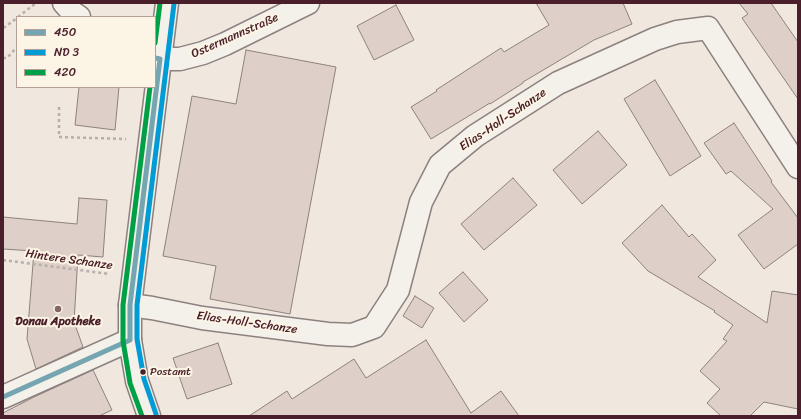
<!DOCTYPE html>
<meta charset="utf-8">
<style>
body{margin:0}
#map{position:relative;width:801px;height:419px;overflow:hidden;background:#f0e7df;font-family:Sriracha,sans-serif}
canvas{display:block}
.frame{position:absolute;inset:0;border:4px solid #4a1f2b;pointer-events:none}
.legend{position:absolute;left:16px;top:16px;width:140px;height:72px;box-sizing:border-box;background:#fcf5e5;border:1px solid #b59f9b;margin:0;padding:5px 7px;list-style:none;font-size:12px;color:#4a1f2b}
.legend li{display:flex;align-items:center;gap:8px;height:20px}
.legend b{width:20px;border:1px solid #b59f9b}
</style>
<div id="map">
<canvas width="801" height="419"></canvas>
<div class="frame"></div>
<ul class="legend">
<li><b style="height:5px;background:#75a5b0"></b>450</li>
<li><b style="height:5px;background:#019bd6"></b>ND 3</li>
<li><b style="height:5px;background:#00a046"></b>420</li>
</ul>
</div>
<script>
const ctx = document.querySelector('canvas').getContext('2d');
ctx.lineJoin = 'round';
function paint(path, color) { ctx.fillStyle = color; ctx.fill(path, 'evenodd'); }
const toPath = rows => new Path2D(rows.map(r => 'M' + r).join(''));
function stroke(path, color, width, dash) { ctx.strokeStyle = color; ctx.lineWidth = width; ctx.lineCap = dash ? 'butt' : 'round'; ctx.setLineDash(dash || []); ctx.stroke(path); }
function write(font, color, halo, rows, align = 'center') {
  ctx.font = font + ' Sriracha,sans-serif'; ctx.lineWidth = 4; ctx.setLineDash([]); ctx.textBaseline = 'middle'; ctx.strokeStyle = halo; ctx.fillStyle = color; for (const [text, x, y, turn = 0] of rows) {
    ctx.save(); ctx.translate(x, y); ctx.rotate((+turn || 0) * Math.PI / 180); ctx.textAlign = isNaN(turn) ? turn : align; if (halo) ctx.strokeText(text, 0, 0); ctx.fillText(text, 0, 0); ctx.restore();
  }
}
const building = toPath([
 [536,3,623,3,632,24,594,40,523,82,523,83,490,104,490,103,431,139,411,107,437,91,436,90,501,48,504,52,549,25,536,3],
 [739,3,771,3,798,42,798,99,742,18,748,14,739,3],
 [396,5,414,40,374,60,357,26,396,5],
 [246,50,336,67,290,314,210,299,216,266,163,256,192,96,236,104,246,50],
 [655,80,701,156,670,176,624,99,655,80],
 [79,87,119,87,115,130,75,125,79,87],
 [734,123,772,181,771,182,798,218,798,244,764,269,738,235,773,209,731,171,726,174,704,143,734,123],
 [598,131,627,165,582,204,553,170,598,131],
 [513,178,537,205,484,250,461,224,513,178],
 [79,198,107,200,103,257,78,255,74,322,83,347,36,369,27,339,34,251,3,249,3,217,77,224,79,198],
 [662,205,689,237,692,234,716,260,698,277,767,323,772,291,798,295,798,409,764,402,750,416,721,416,707,403,720,389,700,371,727,341,723,339,733,325,714,312,715,311,648,271,622,243,662,205],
 [463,272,488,300,464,322,439,293,463,272],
 [415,296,434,308,422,328,403,316,415,296],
 [426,340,471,413,501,391,519,416,249,416,287,391,292,399,354,359,366,378,426,340],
 [218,343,232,384,187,399,173,358,218,343],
 [93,370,112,410,99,416,3,416,3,413,34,397,93,370]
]);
paint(building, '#decfc9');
stroke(building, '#8d817f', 1);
const minor = toPath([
 [64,3,73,13,79,17],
 [155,58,160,59,180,59,203,53,225,44,308,3],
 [130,305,152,308,202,318,328,334,352,335,374,327,398,290,421,202,440,165,475,136,558,83,655,39,677,32,708,28,798,167],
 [3,397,130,340]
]);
const major = toPath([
 [149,416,137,381,130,340,130,305,167,3]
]);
stroke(minor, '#8d817f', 25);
stroke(major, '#8d817f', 25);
stroke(toPath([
 [18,17,36,3],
 [3,27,5,27,17,18],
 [3,58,7,58,17,47],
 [59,107,59,137,126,139],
 [3,260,109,274]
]), '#b7afac', 2.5, [3, 3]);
stroke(minor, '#f4f0ea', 22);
stroke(major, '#f4f0ea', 22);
stroke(toPath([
 [3,397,130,340,130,305,160,59,155,58]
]), '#75a5b0', 5);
stroke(toPath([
 [156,414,144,379,137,339,137,305,174,4]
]), '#019bd6', 5);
stroke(toPath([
 [155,43,160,3],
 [142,416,130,383,123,341,123,305,150,87]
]), '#00a046', 5);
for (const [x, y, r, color] of [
 [58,309,4,"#84656a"],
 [143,372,3.5,"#4a1f2b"]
]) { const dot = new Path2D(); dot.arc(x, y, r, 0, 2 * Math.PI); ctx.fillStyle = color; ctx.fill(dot); stroke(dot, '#fcf5e5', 1.5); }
write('11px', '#4a1f2b', '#fcf5e5', [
 ["Postamt",150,372]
], 'left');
write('12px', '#4a1f2b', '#fcf5e5', [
 ["Ostermannstraße",235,36,-24],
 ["Elias-Holl-Schanze",503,120,-34],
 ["Hintere Schanze",69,260,8],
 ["Elias-Holl-Schanze",247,323,8]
]);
write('bold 12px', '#4a1f2b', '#fcf5e5', [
 ["Donau Apotheke",58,322]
]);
</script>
